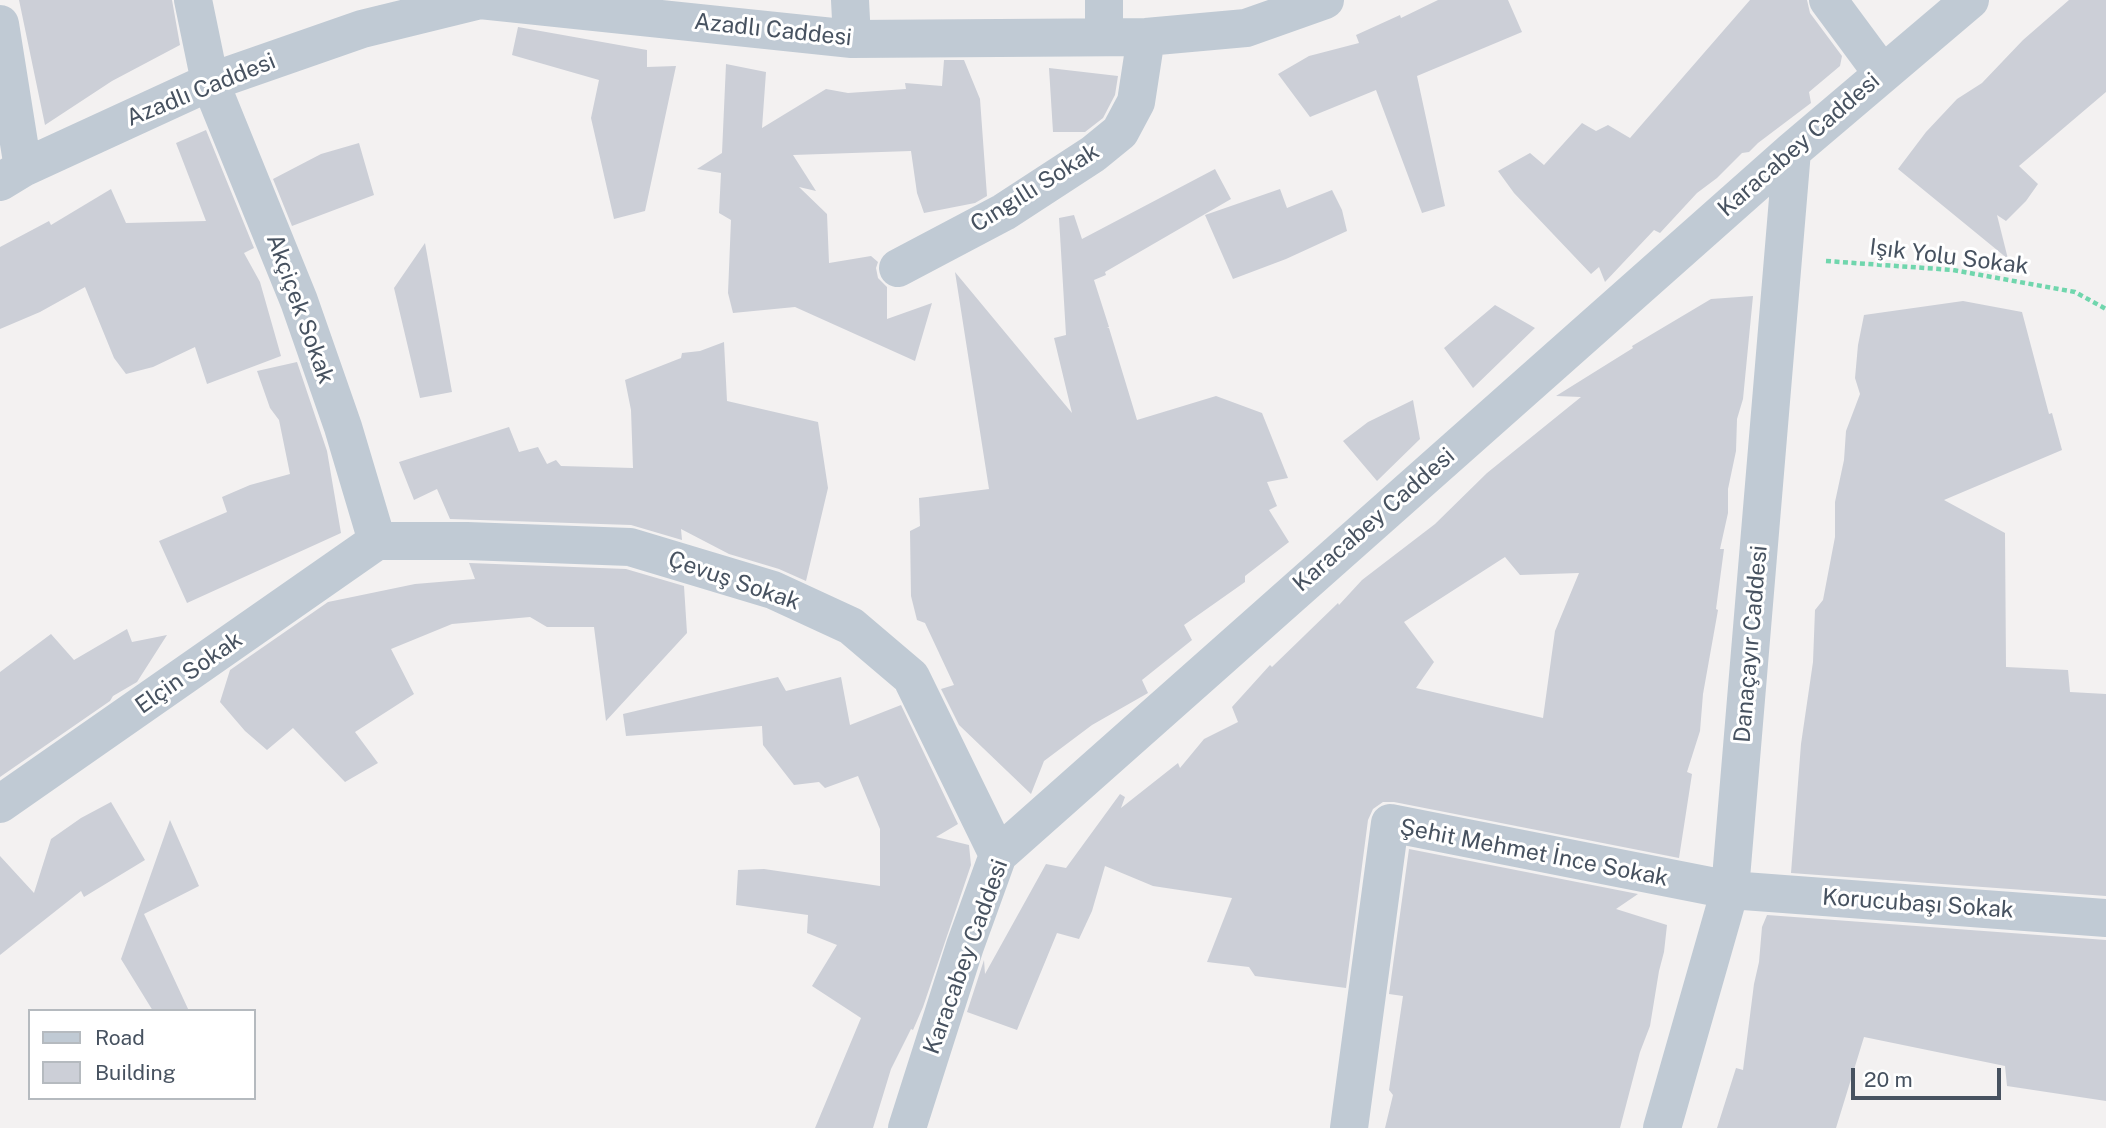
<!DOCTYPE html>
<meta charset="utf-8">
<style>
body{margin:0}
#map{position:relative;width:2106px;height:1128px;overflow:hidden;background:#f3f1f1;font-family:"Public Sans",sans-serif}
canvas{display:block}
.legend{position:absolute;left:28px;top:1009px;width:228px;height:91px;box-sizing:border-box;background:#fff;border:2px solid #b5babf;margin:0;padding:9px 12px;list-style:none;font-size:21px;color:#475260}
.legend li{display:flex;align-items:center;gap:14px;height:35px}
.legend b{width:35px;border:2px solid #b5babf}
.scale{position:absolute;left:1851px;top:1068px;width:150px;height:32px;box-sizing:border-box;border:4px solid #475260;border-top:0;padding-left:9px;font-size:21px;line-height:24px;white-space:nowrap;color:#475260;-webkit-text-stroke:5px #fff;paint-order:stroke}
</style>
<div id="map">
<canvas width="2106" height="1128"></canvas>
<ul class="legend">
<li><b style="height:9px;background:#c0cad4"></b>Road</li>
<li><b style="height:19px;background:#cccfd7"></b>Building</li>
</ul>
<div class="scale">20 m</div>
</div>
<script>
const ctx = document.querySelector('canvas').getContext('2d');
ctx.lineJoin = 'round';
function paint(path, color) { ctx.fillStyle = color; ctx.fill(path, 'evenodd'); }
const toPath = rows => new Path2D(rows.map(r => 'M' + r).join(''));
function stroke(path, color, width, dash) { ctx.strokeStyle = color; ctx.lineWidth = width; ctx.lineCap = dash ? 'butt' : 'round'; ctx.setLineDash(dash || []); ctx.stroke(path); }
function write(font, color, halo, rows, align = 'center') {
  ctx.font = font + ' "Public Sans",sans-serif'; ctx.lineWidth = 6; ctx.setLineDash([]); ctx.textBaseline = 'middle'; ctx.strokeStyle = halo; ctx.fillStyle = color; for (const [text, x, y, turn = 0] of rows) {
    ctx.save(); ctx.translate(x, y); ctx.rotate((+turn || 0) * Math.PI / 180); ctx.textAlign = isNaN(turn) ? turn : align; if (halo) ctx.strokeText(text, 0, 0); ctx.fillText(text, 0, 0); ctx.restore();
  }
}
paint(toPath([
 [19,0,172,0,180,45,112,81,45,125],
 [1438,0,1508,0,1522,32,1417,76,1445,206,1422,213,1376,90,1310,117,1278,74,1309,56,1359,43,1356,35,1400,15,1401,18],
 [1750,0,1807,0,1810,13,1842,56,1840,66,1809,92,1811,103,1758,143,1749,152,1742,153,1717,178,1697,193,1660,233,1654,230,1605,282,1599,267,1591,274,1514,193,1498,171,1530,153,1544,165,1582,123,1596,131,1608,125,1630,138],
 [2069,0,2106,0,2106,92,2019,166,2038,184,2026,201,2006,221,1997,215,2008,259,1898,169,1926,132,1957,99,1982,83,2023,40],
 [518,27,647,50,647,67,676,66,645,211,614,219,591,118,599,80,512,55],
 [944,60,964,60,980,99,987,196,975,203,924,213,917,193,911,151,793,155,816,191,799,187,827,214,829,263,871,256,878,262,876,268,878,278,887,287,887,319,932,303,915,361,795,307,733,313,728,293,731,220,719,213,721,173,697,169,722,153,726,64,766,72,762,128,826,89,848,93,906,89,905,83,942,86],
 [1049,68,1118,76,1115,95,1103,118,1085,132,1053,132],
 [206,130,254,248,244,253,260,282,281,356,207,384,195,347,153,367,126,374,114,358,85,287,40,312,0,329,0,247,49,221,51,225,111,189,126,223,206,221,176,143],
 [359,143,374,195,292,226,273,179,321,154],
 [1215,169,1231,199,1105,272,1106,275,1094,280,1109,327,1107,327,1109,328,1137,420,1216,396,1262,413,1288,478,1267,482,1277,506,1269,510,1289,542,1245,576,1245,582,1184,625,1192,640,1142,680,1148,693,1092,725,1044,761,1031,794,959,725,941,689,954,685,925,623,917,620,911,596,910,531,920,526,919,498,989,489,955,272,1072,413,1054,338,1066,335,1059,218,1074,215,1082,239],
 [1280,189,1287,208,1332,190,1342,210,1347,231,1286,259,1233,279,1205,215],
 [425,243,452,392,420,398,394,288],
 [1753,296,1743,399,1737,419,1736,451,1728,489,1728,513,1720,549,1724,549,1716,609,1718,610,1703,694,1700,731,1687,772,1692,774,1679,858,1394,802,1383,802,1373,809,1368,820,1346,988,1255,976,1249,967,1207,962,1232,898,1153,886,1105,866,1092,911,1079,939,1057,933,1017,1030,967,1012,984,960,985,974,1046,864,1066,868,1120,794,1125,797,1121,808,1178,763,1180,768,1204,739,1238,722,1232,707,1270,665,1272,667,1338,603,1339,605,1362,580,1435,524,1487,473,1581,397,1556,396,1633,348,1632,346,1711,299],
 [1505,557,1520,575,1579,573,1555,631,1543,718,1416,688,1434,662,1404,622],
 [1963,301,2022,312,2049,414,2052,413,2062,450,1944,500,2005,533,2006,667,2068,670,2070,692,2106,694,2106,896,1791,873,1801,744,1813,662,1815,610,1823,600,1835,537,1835,502,1844,460,1846,431,1860,394,1855,378,1858,345,1864,315],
 [1495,305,1535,328,1473,388,1444,348],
 [724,342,727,401,818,422,828,488,806,581,779,569,729,554,681,529,682,540,631,525,450,519,437,489,414,500,399,462,509,427,519,452,538,447,547,464,556,460,561,466,633,468,631,410,625,380,681,358,682,353,700,351],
 [297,362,327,451,341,533,187,603,159,541,227,512,222,497,250,485,290,474,279,420,270,408,257,371],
 [1413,400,1420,439,1377,481,1343,441,1368,422],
 [469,563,626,569,684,586,687,633,606,721,594,627,547,627,530,617,452,624,391,649,414,694,355,732,378,763,345,782,293,728,267,750,245,731,220,702,230,670,328,602,415,584,475,579],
 [127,629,132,642,167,635,137,682,113,696,110,701,0,777,0,672,51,634,74,660],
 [778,677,786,691,841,677,850,725,901,705,958,824,936,837,969,845,971,865,923,1007,913,1030,911,1029,891,1069,873,1128,815,1128,861,1018,812,986,837,945,807,933,808,915,736,905,738,870,764,869,880,886,880,829,858,776,825,788,819,782,794,785,763,745,762,726,626,736,623,714],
 [111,802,145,860,84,897,81,891,0,955,0,856,34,893,51,839,81,818],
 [170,820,199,886,144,914,189,1011,153,1011,121,959],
 [1409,849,1638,894,1616,909,1667,925,1664,952,1659,971,1650,1026,1640,1052,1620,1128,1385,1128,1393,1095,1389,1090,1403,996,1389,994],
 [1767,915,2106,940,2106,1101,2007,1086,2005,1066,1864,1037,1836,1128,1717,1128,1736,1068,1743,1070,1754,984,1759,962,1762,927]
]), '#cccfd7');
stroke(toPath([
 [1826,261,1953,270,2075,292,2106,309]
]), '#70d6ad', 4.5, [5, 3.5]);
stroke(toPath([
 [193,0,210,82,299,301,343,427,377,541],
 [850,0,852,39],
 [1104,0,1104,37],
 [1828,0,1882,73],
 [0,24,23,168],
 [0,182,23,168,210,82,362,29,480,0,852,39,1146,37,1246,28,1325,0],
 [898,268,1004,212,1093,154,1120,132,1136,102,1146,37],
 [377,541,467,541,630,547,773,590,851,626,911,677,998,855],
 [0,804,377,541],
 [907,1128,965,946,998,855,1792,151,1970,0],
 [1349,1128,1390,823,1730,890,2106,918],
 [1662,1128,1730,890,1792,151]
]), '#c0cad4', 38);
write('23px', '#475260', '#fff', [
 ["Azadlı Caddesi",773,30,6],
 ["Azadlı Caddesi",201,90,-22],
 ["Karacabey Caddesi",1799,145,-41],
 ["Cıngıllı Sokak",1035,188,-32],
 ["Işık Yolu Sokak",1949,257,7],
 ["Akçiçek Sokak",300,309,70],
 ["Karacabey Caddesi",1374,520,-41],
 ["Çevuş Sokak",734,581,19],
 ["Danaçayır Caddesi",1751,644,-85],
 ["Elçin Sokak",189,673,-35],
 ["Şehit Mehmet İnce Sokak",1534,853,11],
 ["Korucubaşı Sokak",1918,904,4],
 ["Karacabey Caddesi",966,957,-70]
]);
</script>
